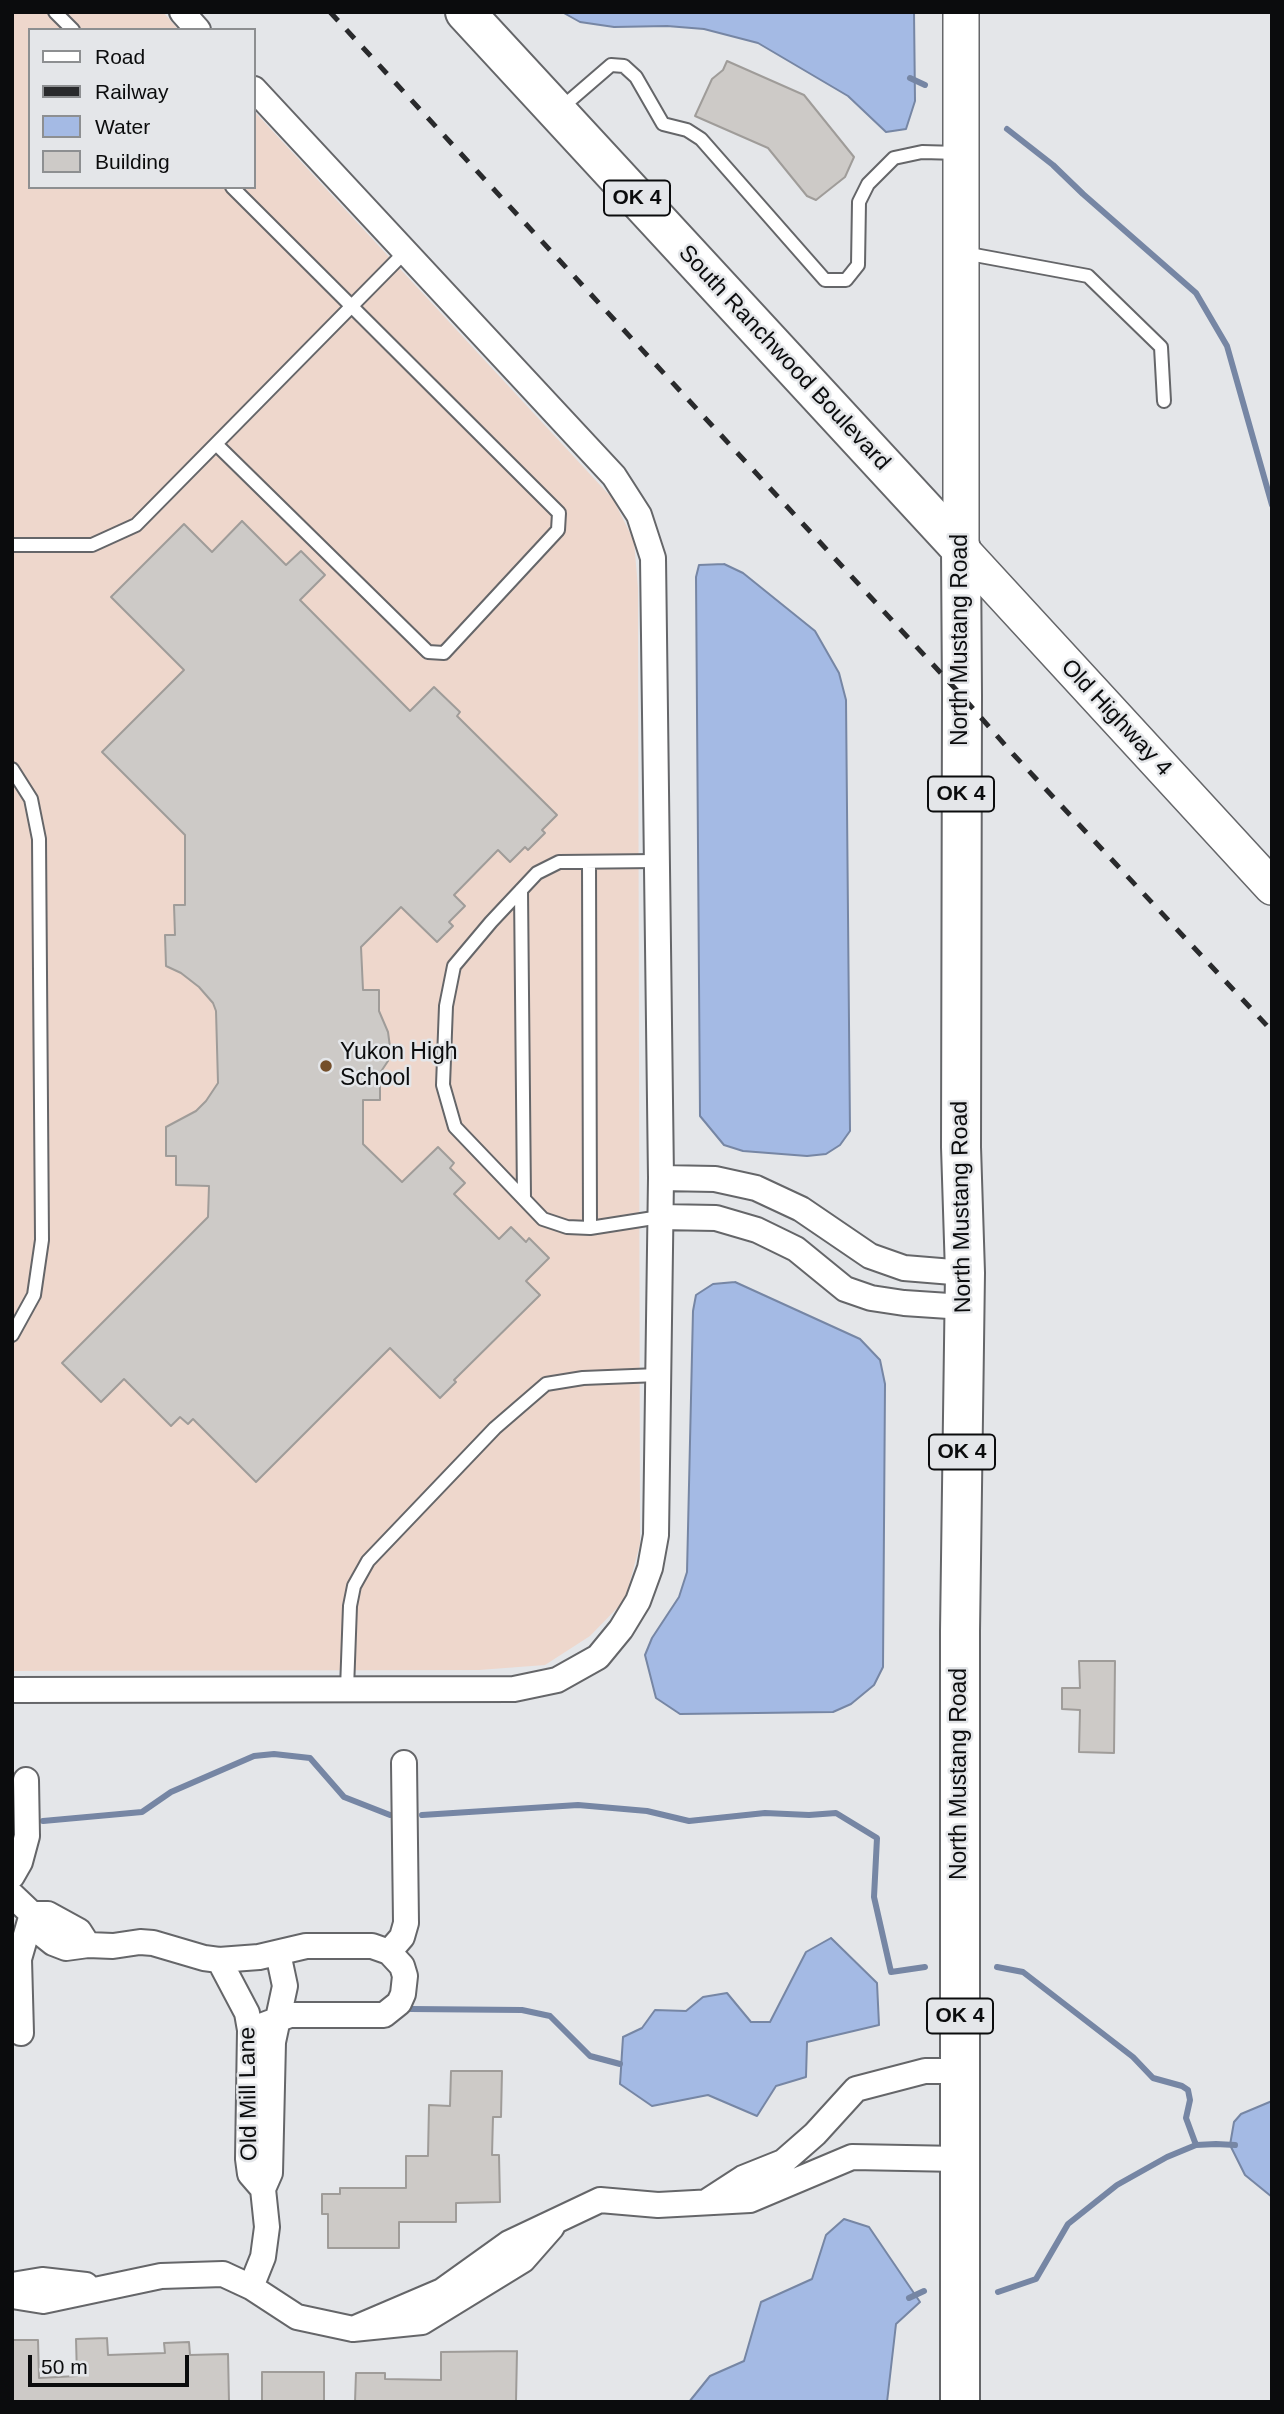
<!DOCTYPE html>
<style>
body{margin:0}
#map{position:relative;width:1284px;height:2414px;overflow:hidden;background:#e4e6e9;font-family:Arial,sans-serif}
canvas{display:block}
.frame{position:absolute;inset:0;border:14px solid #0b0c0d;pointer-events:none}
.legend{position:absolute;left:28px;top:28px;width:228px;height:161px;box-sizing:border-box;background:#e4e6e9;border:2px solid #8d8f91;margin:0;padding:9px 12px;list-style:none;font-size:21px;color:#0b0c0d}
.legend li{display:flex;align-items:center;gap:14px;height:35px}
.legend b{width:35px;border:2px solid #8d8f91}
.scale{position:absolute;left:28px;top:2355px;width:161px;height:32px;box-sizing:border-box;border:4px solid #0b0c0d;border-top:0;padding-left:9px;font-size:21px;line-height:24px;white-space:nowrap;color:#0b0c0d;-webkit-text-stroke:5px #e4e6e9;paint-order:stroke}
</style>
<div id="map">
<canvas width="1284" height="2414"></canvas>
<div class="frame"></div>
<ul class="legend">
<li><b style="height:9px;background:#fff"></b>Road</li>
<li><b style="height:9px;background:#292a2c"></b>Railway</li>
<li><b style="height:19px;background:#a4bae4"></b>Water</li>
<li><b style="height:19px;background:#cdcac7"></b>Building</li>
</ul>
<div class="scale">50 m</div>
</div>
<script>
const ctx = document.querySelector('canvas').getContext('2d');
ctx.lineJoin = 'round';
function paint(path, color) { ctx.fillStyle = color; ctx.fill(path, 'evenodd'); }
const toPath = rows => new Path2D(rows.map(r => 'M' + r).join(''));
function stroke(path, color, width, dash) { ctx.strokeStyle = color; ctx.lineWidth = width; ctx.lineCap = dash ? 'butt' : 'round'; ctx.setLineDash(dash || []); ctx.stroke(path); }
function write(font, color, halo, rows, align = 'center') {
  ctx.font = font + ' Arial,sans-serif'; ctx.lineWidth = 5; ctx.setLineDash([]); ctx.textBaseline = 'middle'; ctx.strokeStyle = halo; ctx.fillStyle = color; for (const [text, x, y, turn = 0] of rows) {
    ctx.save(); ctx.translate(x, y); ctx.rotate((+turn || 0) * Math.PI / 180); ctx.textAlign = isNaN(turn) ? turn : align; if (halo) ctx.strokeText(text, 0, 0); ctx.fillText(text, 0, 0); ctx.restore();
  }
}
paint(toPath([
 [12,12,163,12,179,30,30,30,30,187,254,187,254,111,613,499,634,541,638,588,640,1544,625,1600,590,1636,545,1665,479,1670,12,1671]
]), '#eed7cc');
const water = toPath([
 [562,12,914,12,915,101,906,129,886,132,848,96,758,43,704,29,667,26,614,27,580,22,562,12],
 [724,564,743,573,815,631,839,673,846,700,850,1131,840,1145,826,1154,807,1156,743,1151,724,1145,700,1116,696,577,699,565,724,564],
 [735,1282,860,1339,880,1360,885,1384,883,1667,874,1685,851,1704,833,1712,680,1714,656,1698,645,1655,652,1638,679,1597,687,1572,693,1311,696,1295,713,1284,735,1282],
 [831,1938,877,1983,879,2025,807,2042,806,2077,776,2086,757,2116,708,2095,652,2106,620,2084,623,2037,642,2028,655,2010,686,2011,703,1997,727,1993,751,2022,770,2022,806,1952,831,1938],
 [1272,2101,1272,2197,1245,2175,1230,2145,1234,2122,1241,2114,1272,2101],
 [844,2219,869,2227,920,2302,896,2324,887,2402,689,2402,710,2376,744,2361,761,2302,812,2279,826,2235,844,2219]
]);
paint(water, '#a4bae4');
stroke(water, '#7686a4', 2);
stroke(toPath([
 [910,78,925,85],
 [1007,129,1053,165,1083,194,1196,293,1227,346,1272,505],
 [422,1815,578,1805,647,1811,689,1821,765,1813,809,1815,836,1813,877,1838,874,1897,891,1972,925,1967],
 [43,1821,142,1812,171,1792,254,1756,274,1754,310,1758,344,1797,390,1815],
 [997,1967,1023,1972,1133,2057,1153,2078,1182,2086,1188,2090,1190,2100,1186,2118,1196,2145],
 [411,2009,522,2010,550,2016,590,2056,620,2064],
 [998,2292,1036,2279,1068,2224,1117,2185,1167,2157,1196,2145,1216,2144,1235,2145],
 [909,2298,924,2291]
]), '#7686a4', 6);
const building = toPath([
 [727,61,804,95,854,157,845,177,816,200,807,196,768,148,695,116,712,79,723,70,727,61],
 [242,521,286,565,301,551,325,575,300,600,410,711,434,687,460,712,457,716,557,815,542,830,545,833,528,850,525,847,510,862,498,850,454,895,465,906,449,922,453,926,437,942,401,907,361,947,363,990,379,990,379,1011,388,1032,390,1047,388,1061,380,1073,380,1100,363,1100,363,1144,402,1182,438,1147,454,1163,450,1168,465,1183,454,1194,499,1239,511,1227,526,1242,529,1238,549,1258,526,1281,540,1295,454,1380,456,1382,440,1398,390,1348,256,1482,193,1419,188,1424,180,1417,171,1426,124,1379,101,1402,62,1363,208,1217,209,1186,176,1185,176,1156,166,1156,166,1127,196,1111,206,1101,218,1083,216,1011,213,1003,199,987,181,973,166,966,165,935,175,935,174,905,185,905,185,835,102,752,184,670,111,597,184,524,212,552,242,521],
 [1079,1661,1115,1661,1114,1753,1079,1752,1080,1710,1062,1709,1062,1688,1080,1688,1079,1661],
 [451,2071,502,2071,501,2117,493,2117,492,2155,499,2155,500,2202,456,2203,456,2222,399,2222,399,2248,328,2248,328,2214,322,2214,322,2194,340,2194,340,2188,406,2188,406,2156,428,2156,429,2105,450,2106,451,2071],
 [107,2338,108,2355,165,2353,164,2343,189,2342,190,2355,228,2354,229,2402,12,2402,12,2340,38,2340,39,2378,77,2376,76,2339,107,2338],
 [517,2351,516,2402,355,2402,356,2373,385,2373,385,2379,441,2380,441,2352,517,2351],
 [262,2372,324,2372,324,2402,262,2402,262,2372]
]);
paint(building, '#cdcac7');
stroke(building, '#9f9c99', 2);
const lane = toPath([
 [55,12,73,30],
 [560,109,611,65,624,66,636,77,663,124,687,130,701,139,825,280,846,280,858,265,859,202,868,184,894,158,922,152,959,153],
 [964,253,1088,276,1161,347,1164,401],
 [216,444,428,652,444,653,558,530,559,513,232,187],
 [12,545,92,545,136,525,405,252],
 [12,769,31,799,39,839,42,1240,34,1295,12,1335],
 [657,861,559,862,537,873,491,922,454,966,446,1006,443,1085,455,1127,543,1219,567,1227,590,1228,660,1217],
 [589,862,590,1228],
 [521,890,524,1199],
 [347,1689,350,1606,354,1586,368,1561,495,1428,546,1384,583,1378,658,1375]
]);
const street = toPath([
 [182,12,198,30],
 [661,1178,715,1179,756,1188,801,1209,870,1256,904,1268,965,1273],
 [660,1217,716,1218,757,1230,796,1249,845,1289,871,1298,904,1303,964,1307],
 [12,1690,514,1689,557,1680,598,1657,621,1629,638,1601,650,1568,656,1535,661,1178,653,558,639,515,614,476,254,89],
 [12,1876,20,1862,27,1836,26,1780],
 [12,1895,32,1914,38,1931,53,1943,66,1948,88,1945,79,1931,48,1914,32,1914],
 [88,1945,113,1946,140,1942,153,1943,204,1958,219,1960,259,1957,306,1946,372,1946,389,1952,402,1966,405,1976,403,1994,399,2003,384,2015,290,2015,250,2030],
 [389,1952,402,1937,406,1923,404,1763],
 [219,1960,247,2013,250,2030,248,2159,250,2174,263,2189,267,2227,263,2257,251,2287],
 [21,2033,19,1959,32,1914],
 [263,2189,270,2173,273,2042,285,1986,278,1953],
 [706,2202,743,2178,783,2162,815,2134,856,2089,925,2071,960,2071],
 [12,2285,42,2280,86,2285],
 [12,2296,43,2301,161,2276,223,2274,251,2287,297,2317,353,2329,422,2322,523,2260,552,2227],
 [353,2329,442,2291,509,2243,600,2200,658,2205,750,2200,852,2157,960,2159]
]);
const secondary = toPath([
 [961,12,961,549,1272,887]
]);
const primary = toPath([
 [465,12,961,549,962,696,961,1147,965,1273,960,1631,960,2402]
]);
stroke(lane, '#656669', 16);
stroke(street, '#656669', 28);
stroke(secondary, '#656669', 38);
stroke(primary, '#656669', 42);
stroke(lane, '#fff', 12);
stroke(street, '#fff', 24);
stroke(secondary, '#fff', 35);
stroke(primary, '#fff', 38);
stroke(toPath([
 [330,12,962,696,1013,754,1272,1031]
]), '#292a2c', 5, [12, 12]);
for (const [x, y, r, color] of [
 [326,1066,7,"#744f2a"]
]) { const dot = new Path2D(); dot.arc(x, y, r, 0, 2 * Math.PI); ctx.fillStyle = color; ctx.fill(dot); stroke(dot, '#e4e6e9', 2.5); }
for (const [x, y, w] of [
 [637,198,66],
 [961,794,66],
 [962,1452,66],
 [960,2016,66]
]) { const box = new Path2D(); box.roundRect(x - w / 2, y - 17.5, w, 35, 5); ctx.fillStyle = '#e4e6e9'; ctx.fill(box); stroke(box, '#0b0c0d', 2); }
write('bold 21px', '#0b0c0d', null, [
 ["OK 4",637,198],
 ["OK 4",961,794],
 ["OK 4",962,1452],
 ["OK 4",960,2016]
]);
write('23px', '#0b0c0d', '#e4e6e9', [
 ["South Ranchwood Boulevard",784,358,47],
 ["North Mustang Road",961,640,-90],
 ["Old Highway 4",1116,718,47],
 ["North Mustang Road",962,1207,-91],
 ["North Mustang Road",960,1774,-90],
 ["Old Mill Lane",249,2094,-91]
]);
write('23px', '#0b0c0d', '#e4e6e9', [
 ["Yukon High",340,1053],
 ["School",340,1079]
], 'left');
</script>
